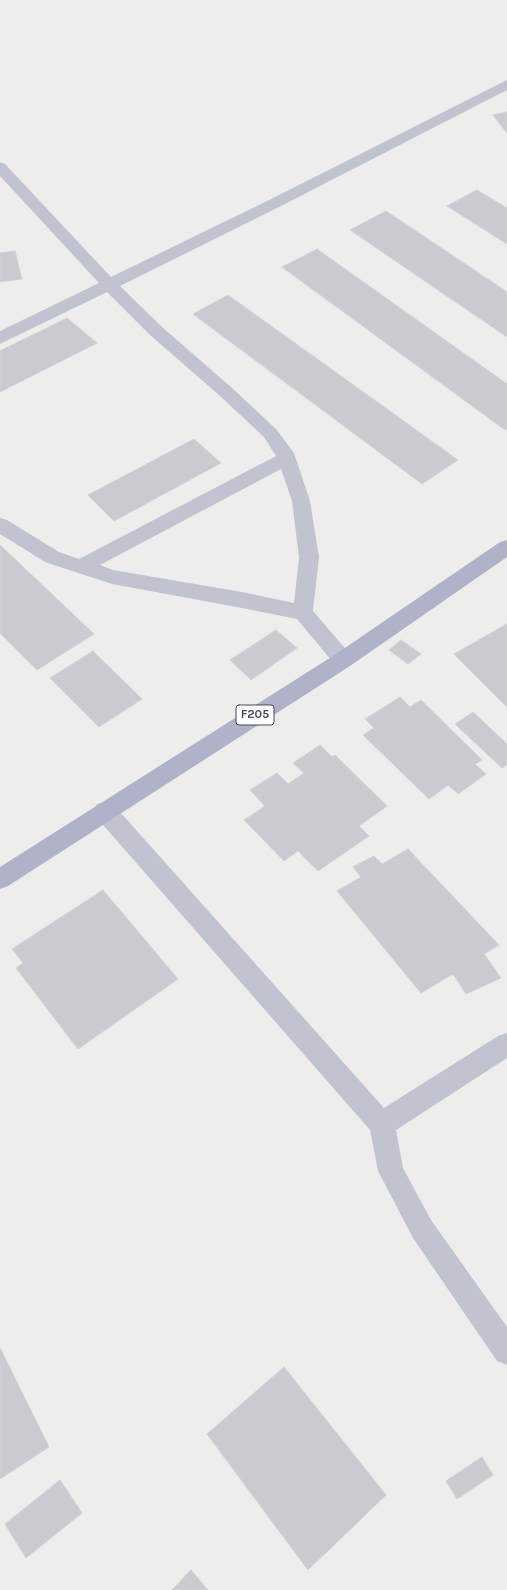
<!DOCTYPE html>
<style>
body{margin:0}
canvas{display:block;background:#efedec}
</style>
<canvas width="507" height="1590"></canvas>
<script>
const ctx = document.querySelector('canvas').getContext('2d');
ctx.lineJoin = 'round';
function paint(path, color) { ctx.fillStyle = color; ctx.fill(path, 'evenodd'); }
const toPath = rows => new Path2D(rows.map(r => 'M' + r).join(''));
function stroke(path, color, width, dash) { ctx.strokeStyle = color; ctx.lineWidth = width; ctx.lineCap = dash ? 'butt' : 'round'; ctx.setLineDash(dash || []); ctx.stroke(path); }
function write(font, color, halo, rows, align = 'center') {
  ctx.font = font + ' Karla,sans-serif'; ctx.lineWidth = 4; ctx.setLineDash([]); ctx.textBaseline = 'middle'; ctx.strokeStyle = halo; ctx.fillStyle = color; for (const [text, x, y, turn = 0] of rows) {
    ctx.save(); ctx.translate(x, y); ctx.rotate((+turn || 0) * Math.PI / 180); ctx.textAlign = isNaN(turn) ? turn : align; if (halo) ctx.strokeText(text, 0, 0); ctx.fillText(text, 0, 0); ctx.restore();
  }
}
const building = toPath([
 [507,112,507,133,493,115,507,112],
 [477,190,507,208,507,244,447,206,477,190],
 [386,211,507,292,507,337,350,230,386,211],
 [317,249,507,384,507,429,505,430,282,267,317,249],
 [15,251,22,279,0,282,0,253,15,251],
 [228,295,458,460,422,484,193,314,228,295],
 [67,318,97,343,0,392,0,351,67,318],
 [194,439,221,463,114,521,88,495,194,439],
 [0,545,94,634,37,670,0,633,0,545],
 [507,624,507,707,454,654,507,624],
 [276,630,297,648,251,680,230,660,276,630],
 [401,640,421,654,408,664,389,650,401,640],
 [93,651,142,699,99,727,50,678,93,651],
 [400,697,410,707,421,700,482,760,475,764,486,774,458,794,448,785,429,799,363,735,374,728,365,719,400,697],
 [473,712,507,744,507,765,502,768,455,724,473,712],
 [320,745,332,757,335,755,387,806,359,826,369,836,318,871,298,851,284,861,244,820,265,806,250,790,277,773,288,784,304,773,293,763,320,745],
 [408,849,499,945,484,954,501,978,466,994,453,974,421,993,337,891,361,877,353,867,374,856,382,864,408,849],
 [103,890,178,979,78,1049,16,968,23,963,12,949,103,890],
 [0,1348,49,1447,0,1479,0,1348],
 [284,1367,386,1495,308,1570,207,1434,284,1367],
 [482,1457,493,1475,457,1499,446,1481,482,1457],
 [60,1480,82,1513,26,1558,5,1524,60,1480],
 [191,1570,208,1590,172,1590,191,1570]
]);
paint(building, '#cbcad0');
stroke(building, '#d1d1d7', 1);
paint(toPath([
 [507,80,507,90,281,206,120,286,162,327,231,387,276,429,294,453,310,501,319,557,313,611,350,654,353,660,350,666,343,668,336,666,297,619,242,608,112,584,45,562,0,534,0,518,7,520,59,552,79,559,276,456,264,437,219,395,150,335,107,292,0,344,0,331,99,283,0,176,0,162,5,164,111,277,269,200,507,80],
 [281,469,292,501,299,557,294,603,242,592,113,570,100,565,281,469],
 [105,802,113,804,384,1108,498,1036,507,1033,507,1058,396,1130,403,1168,431,1220,507,1327,507,1365,497,1361,413,1238,378,1171,370,1130,97,818,94,811,97,804,105,802]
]), '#c1c3d0');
paint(toPath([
 [507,540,507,557,350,666,8,886,0,889,0,867,336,654,500,542,507,540]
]), '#afb2c8');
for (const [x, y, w] of [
 [255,715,38]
]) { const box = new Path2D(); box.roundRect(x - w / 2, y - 10, w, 20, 3); ctx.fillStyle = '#fff'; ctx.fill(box); stroke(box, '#474957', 1); }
write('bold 12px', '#474957', null, [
 ["F205",255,715]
]);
</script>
